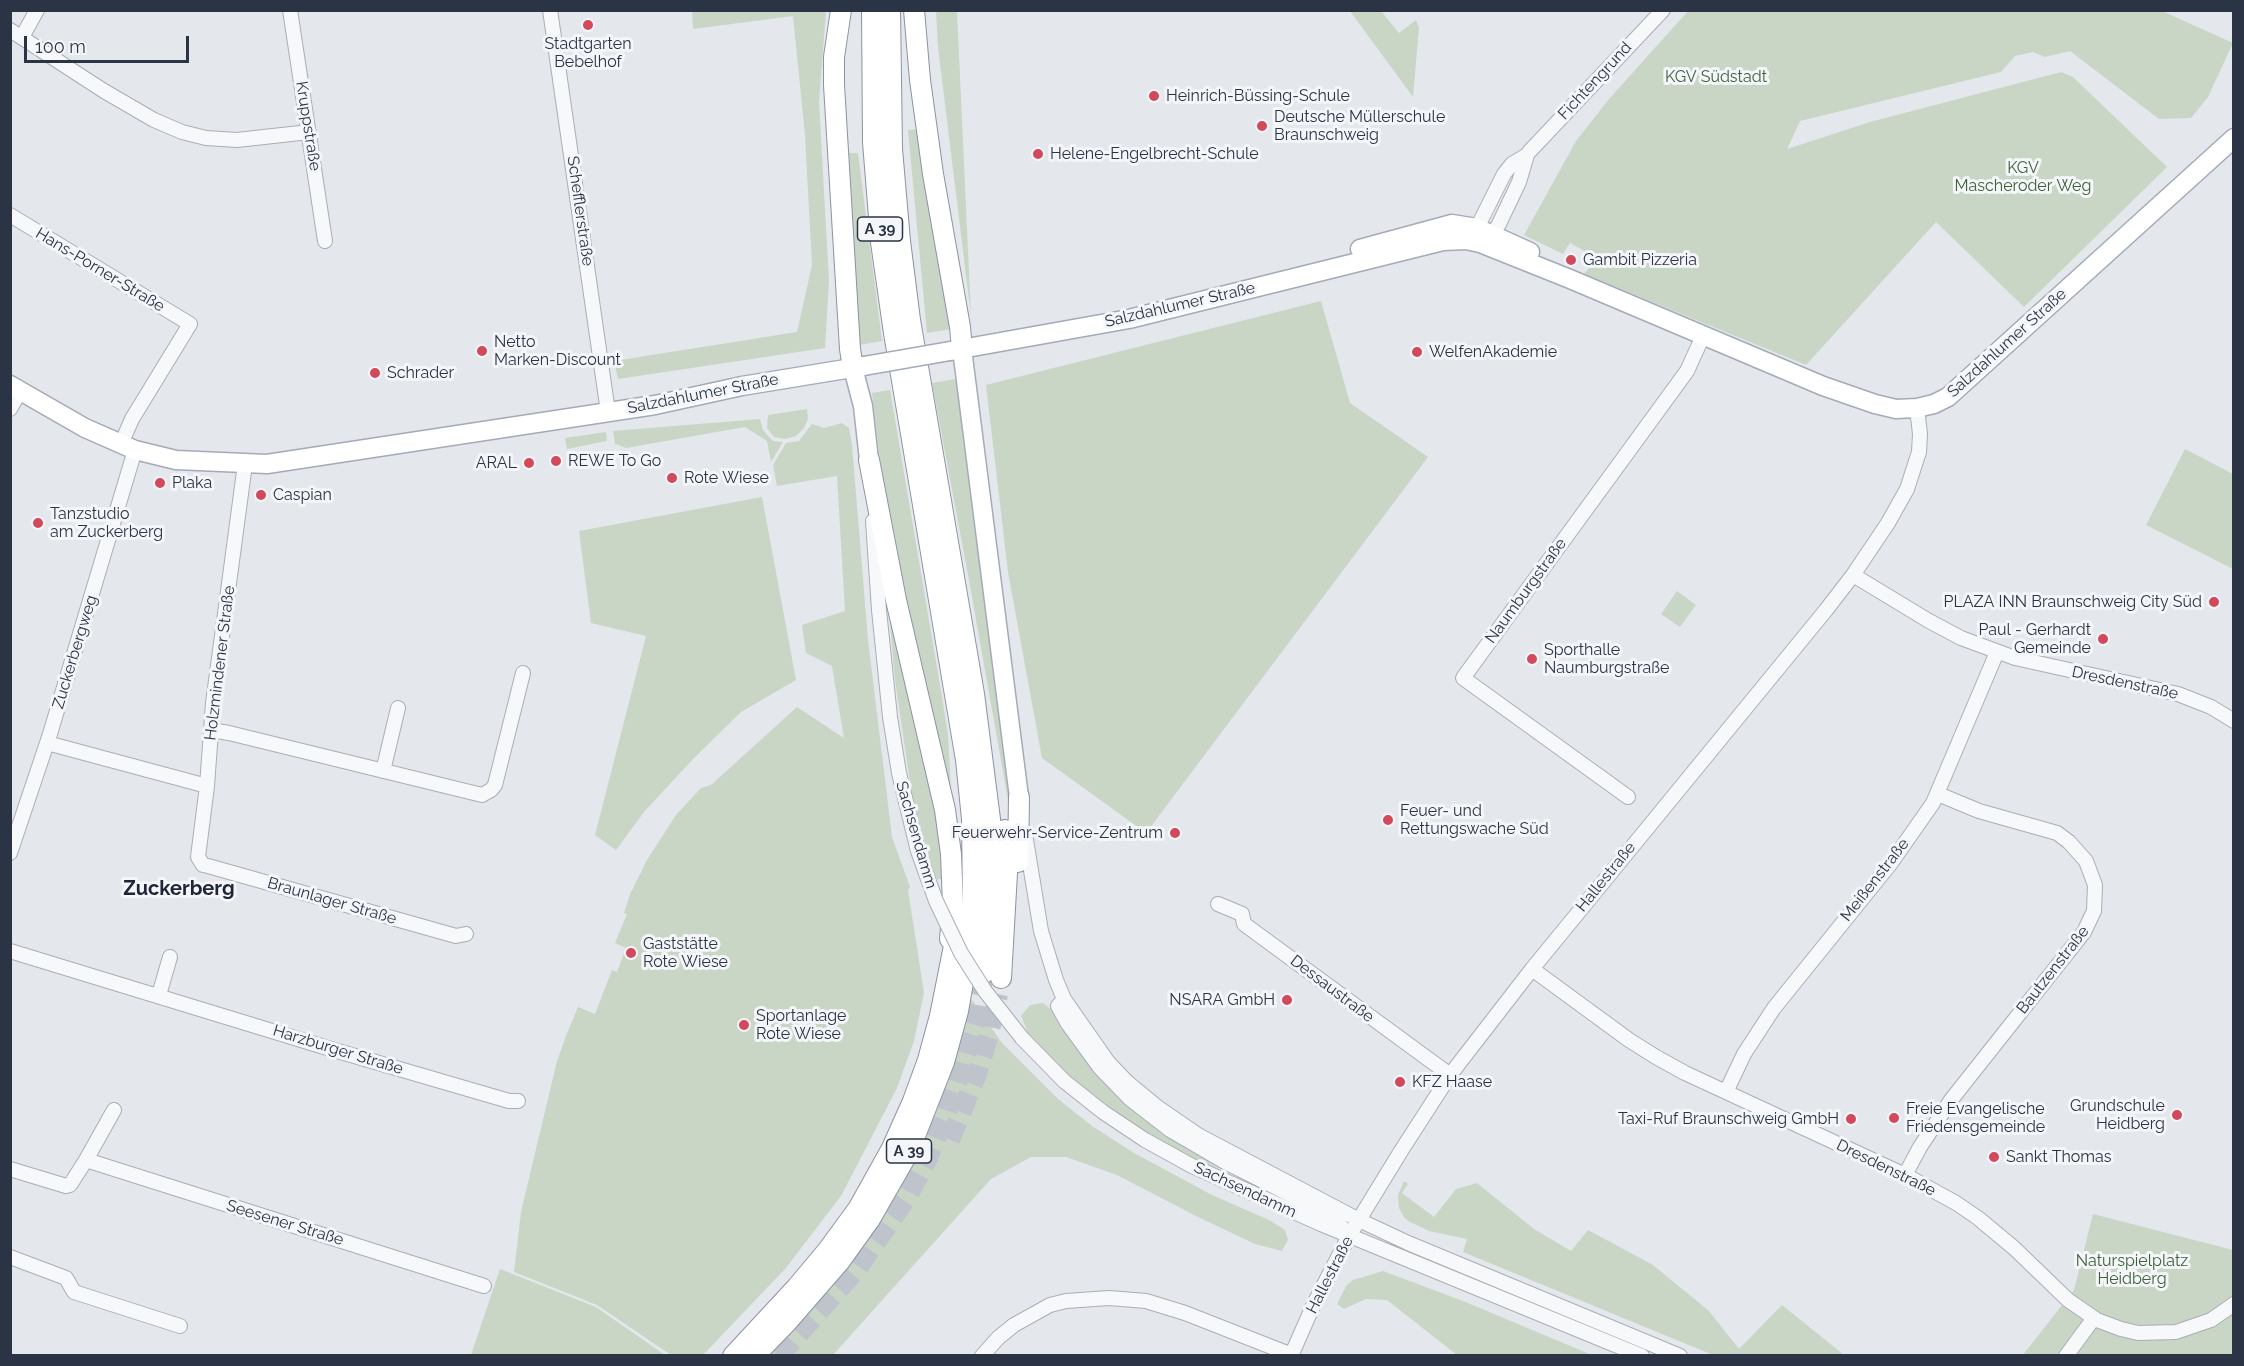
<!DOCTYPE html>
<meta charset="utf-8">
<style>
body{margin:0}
#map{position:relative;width:2244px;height:1366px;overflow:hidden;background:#e4e7ec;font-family:Raleway,sans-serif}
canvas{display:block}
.frame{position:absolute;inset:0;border:12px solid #2b3445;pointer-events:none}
.scale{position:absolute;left:24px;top:36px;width:165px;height:27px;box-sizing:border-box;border:3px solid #2b3445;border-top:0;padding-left:8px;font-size:18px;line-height:21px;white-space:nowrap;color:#2b3445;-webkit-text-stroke:4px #f4f6f9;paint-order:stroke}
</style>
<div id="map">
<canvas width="2244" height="1366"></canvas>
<div class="frame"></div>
<div class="scale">100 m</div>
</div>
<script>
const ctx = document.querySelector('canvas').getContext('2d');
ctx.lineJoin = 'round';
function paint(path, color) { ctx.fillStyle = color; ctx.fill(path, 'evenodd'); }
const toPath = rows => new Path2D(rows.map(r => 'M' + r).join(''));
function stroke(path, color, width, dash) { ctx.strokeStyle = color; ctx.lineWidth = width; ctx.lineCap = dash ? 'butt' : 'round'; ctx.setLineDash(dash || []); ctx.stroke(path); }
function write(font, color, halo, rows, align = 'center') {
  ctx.font = font + ' Raleway,sans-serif'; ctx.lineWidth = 6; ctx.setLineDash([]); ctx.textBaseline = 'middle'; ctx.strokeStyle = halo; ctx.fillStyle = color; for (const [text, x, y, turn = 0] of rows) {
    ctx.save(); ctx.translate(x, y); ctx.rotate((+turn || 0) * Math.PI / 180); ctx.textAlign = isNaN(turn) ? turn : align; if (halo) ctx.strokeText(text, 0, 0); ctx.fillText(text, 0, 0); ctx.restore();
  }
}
paint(toPath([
 [1689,10,2162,11,2233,43,2208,97,2191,118,2159,119,2070,51,2045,57,2033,52,2015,56,2001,72,1800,121,1787,149,1870,122,2061,72,2073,77,2167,167,2024,307,1936,222,1806,365,1584,274,1597,258,1570,243,1563,254,1524,235,1576,141,1609,99],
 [692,11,826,11,819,101,829,281,825,348,618,379,614,361,797,332,812,265,805,135,793,16,693,29],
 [936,11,957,11,971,316,938,47],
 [1350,11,1381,11,1399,33,1416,20,1419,28,1413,97],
 [918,129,952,329,927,333,908,130],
 [849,153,858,153,882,341,859,345],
 [1321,301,1350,403,1428,457,1146,833,1042,758,1008,572,986,385],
 [956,379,1002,713,1010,784,1011,817,969,580,932,383],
 [890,390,942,697,948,734,951,792,888,527,872,393],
 [807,409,808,419,804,428,796,436,785,439,774,437,767,428,768,415],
 [760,419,763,430,773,441,783,442,771,462,767,441,745,427,626,448,615,444,613,431],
 [842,423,849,428,852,445,868,640,892,837,910,887,908,890,924,993,914,1041,897,1088,841,1196,785,1269,703,1355,671,1355,597,1305,514,1272,521,1212,557,1061,566,1036,578,1007,595,1014,612,970,617,972,626,948,615,943,627,914,624,913,630,894,647,860,676,815,701,788,711,785,797,707,844,738,832,666,806,653,802,625,845,611,837,476,777,486,773,465,786,443,799,441,812,424,824,428],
 [606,432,607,441,567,449,565,438],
 [2185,449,2233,474,2233,569,2146,525],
 [762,497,796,680,741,712,693,759,644,812,616,850,595,835,646,636,591,623,579,531],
 [887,587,938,817,944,879,937,879,928,857,911,789,895,680],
 [1677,591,1696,605,1680,627,1661,614],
 [970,997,1002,1043,1058,1099,1092,1126,1134,1153,1212,1195,1269,1220,1285,1230,1288,1240,1282,1251,1255,1244,1198,1217,1117,1175,1066,1157,1031,1157,991,1179,833,1355,766,1356,917,1153,938,1107,952,1065],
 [1043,1003,1058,1015,1178,1140,1225,1173,1182,1154,1137,1126,1096,1097,1062,1069,1028,1033,1021,1016,1030,1005],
 [1404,1181,1408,1184,1402,1193,1434,1217,1456,1189,1477,1183,1534,1229,1571,1251,1588,1230,1653,1265,1709,1311,1739,1349,1782,1305,1844,1355,1713,1355,1463,1252,1467,1239,1429,1231,1408,1221,1404,1217,1399,1208,1398,1195],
 [2093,1214,2233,1250,2233,1355,2022,1356,2074,1290],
 [500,1269,596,1307,665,1355,471,1355],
 [1383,1271,1463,1301,1592,1355,1457,1355,1387,1300,1366,1299,1344,1309,1337,1304,1346,1286,1353,1280]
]), '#c9d6c5');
stroke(toPath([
 [950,1140,977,1074,989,1034,998,994],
 [779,1356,857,1269,906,1199,927,1160,947,1112,962,1068,975,1024,984,973]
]), '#bfc3cb', 20, [20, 10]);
const minor = toPath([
 [290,10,325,241],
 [550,10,608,412],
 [10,30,104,91,154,120,182,132,206,138,237,140,309,132],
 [22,37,37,10],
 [1529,152,1663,10],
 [1527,155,1519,182,1499,224,1493,234,1480,243,1477,236,1477,228,1504,174,1512,164,1527,155],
 [10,215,190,324,132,419,121,444],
 [10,409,20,391],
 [245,464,213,703,207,786,198,857,203,865,208,866,456,936,466,934],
 [873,521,879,610,890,717,899,773,918,851],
 [1853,575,1929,621,1961,638,2015,658,2178,694,2211,707,2234,721],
 [211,730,229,733,482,795,491,790,495,785,523,673],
 [47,743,207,786],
 [383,771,398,708],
 [1628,797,1463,678,1687,371,1703,336],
 [1025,834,1041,931,1056,980,1064,999,1108,1062,1127,1082,1156,1106,1198,1135,1359,1220,1408,1243,1680,1356],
 [10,853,50,734,135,450],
 [1218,904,1242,914,1244,924,1450,1075],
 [10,951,334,1050,509,1101,518,1101],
 [1532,969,1629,1040,1656,1057,1685,1073,1905,1175,1956,1203,1978,1218,2014,1248,2068,1300,2097,1320,2121,1329,2138,1333,2176,1332,2211,1320,2234,1304],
 [159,995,170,957],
 [1064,999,1058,1006,1068,1024,1100,1068,1130,1099,1170,1130,1225,1162,1327,1213,1347,1232],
 [1022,1038,1064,1081,1103,1112,1145,1140,1192,1166,1321,1224,1642,1356],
 [1726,1092,1744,1054,1774,1008,1891,863,1933,803,1997,652],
 [86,1160,114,1110],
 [10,1169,66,1186,70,1185,86,1160,484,1286],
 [1905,1175,1920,1147,1951,1100,2084,932,2094,911,2095,885,2086,861,2069,842,2057,833,1979,811,1938,794],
 [10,1257,66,1278,74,1292,180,1326],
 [982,1356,998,1338,1014,1325,1050,1305,1066,1301,1109,1298,1146,1301,1185,1313,1292,1355],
 [1291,1356,1313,1306,1349,1236,1401,1151,1450,1075,1532,969,1826,610,1853,575,1888,523,1907,489,1919,452,1920,434,1917,408],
 [2066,1356,2094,1318]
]);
const major = toPath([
 [1360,249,1452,224,1477,228,1530,252],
 [962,349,1019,797],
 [950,351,1129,319,1443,241,1466,240,1480,243,1570,279,1823,386,1875,404,1896,409,1917,408,1934,404,1948,397,2234,138],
 [853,368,863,406,869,460],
 [10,385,85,428,135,450,176,460,267,464,655,405,742,386,864,366]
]);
const highway = toPath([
 [841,10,834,57,834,85,850,349,853,368],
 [890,10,892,149,900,241,910,320,974,694,992,835,992,898,984,973],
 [914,10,920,80,933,174,960,327,962,349],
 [869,460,896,600,945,810,951,854,953,905,950,939],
 [1018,862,1019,797],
 [1001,978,1007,873,1005,830],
 [733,1356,797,1287,828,1250,858,1209,892,1148,913,1101,928,1060,940,1016,958,926],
 [754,1356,787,1322,840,1261,870,1219,909,1151,944,1062,958,1011,969,948,973,902,972,819,966,760,894,333,881,242,873,142,872,10]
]);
stroke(minor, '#a9aeb7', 16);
stroke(major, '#a3abb8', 21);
stroke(highway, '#8b94a3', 22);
stroke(minor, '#f7f8fa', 14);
stroke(major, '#fff', 18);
stroke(highway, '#fff', 20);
const minorBridge = toPath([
 [918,851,936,901,961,953,985,991,1022,1038]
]);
const majorBridge = toPath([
 [864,366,950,351]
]);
stroke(minorBridge, '#a9aeb7', 16, []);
stroke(majorBridge, '#a3abb8', 21, []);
stroke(minorBridge, '#f7f8fa', 14);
stroke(majorBridge, '#fff', 18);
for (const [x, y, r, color] of [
 [588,25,6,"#d1495b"],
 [1154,96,6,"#d1495b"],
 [1262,126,6,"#d1495b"],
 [1038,154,6,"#d1495b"],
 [1571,260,6,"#d1495b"],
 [482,351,6,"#d1495b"],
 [1417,352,6,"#d1495b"],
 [375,373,6,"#d1495b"],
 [556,461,6,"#d1495b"],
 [529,463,6,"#d1495b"],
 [672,478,6,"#d1495b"],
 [160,483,6,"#d1495b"],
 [261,495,6,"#d1495b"],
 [38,523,6,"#d1495b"],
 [2214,602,6,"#d1495b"],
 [2103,639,6,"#d1495b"],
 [1532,659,6,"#d1495b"],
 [1388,820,6,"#d1495b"],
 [1175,833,6,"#d1495b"],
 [631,953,6,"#d1495b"],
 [1287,1000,6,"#d1495b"],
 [744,1025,6,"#d1495b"],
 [1400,1082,6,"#d1495b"],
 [2177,1115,6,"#d1495b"],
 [1894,1118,6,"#d1495b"],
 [1851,1119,6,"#d1495b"],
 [1994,1157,6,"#d1495b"]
]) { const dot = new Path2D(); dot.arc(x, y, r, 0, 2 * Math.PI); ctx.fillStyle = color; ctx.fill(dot); stroke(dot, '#f4f6f9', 2); }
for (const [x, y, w] of [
 [880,229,45],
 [909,1151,45]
]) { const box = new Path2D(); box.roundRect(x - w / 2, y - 12, w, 24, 4.5); ctx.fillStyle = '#f4f6f9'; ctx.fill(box); stroke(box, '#2b3445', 1.5); }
write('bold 15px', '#2b3445', null, [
 ["A 39",880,229],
 ["A 39",909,1151]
]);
write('16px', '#2b3445', '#f4f6f9', [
 ["Stadtgarten",588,44,"center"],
 ["Bebelhof",588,62,"center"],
 ["Heinrich-Büssing-Schule",1166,96],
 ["Deutsche Müllerschule",1274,117],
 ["Braunschweig",1274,135],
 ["Helene-Engelbrecht-Schule",1050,154],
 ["Gambit Pizzeria",1583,260],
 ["Netto",494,342],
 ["Marken-Discount",494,360],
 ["WelfenAkademie",1429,352],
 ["Schrader",387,373],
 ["REWE To Go",568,461],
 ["ARAL",517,463,"right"],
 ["Rote Wiese",684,478],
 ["Plaka",172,483],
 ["Caspian",273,495],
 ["Tanzstudio",50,514],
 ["am Zuckerberg",50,532],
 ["PLAZA INN Braunschweig City Süd",2202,602,"right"],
 ["Paul - Gerhardt",2091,630,"right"],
 ["Gemeinde",2091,648,"right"],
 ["Sporthalle",1544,650],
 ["Naumburgstraße",1544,668],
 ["Feuer- und",1400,811],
 ["Rettungswache Süd",1400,829],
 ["Feuerwehr-Service-Zentrum",1163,833,"right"],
 ["Gaststätte",643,944],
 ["Rote Wiese",643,962],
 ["NSARA GmbH",1275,1000,"right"],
 ["Sportanlage",756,1016],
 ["Rote Wiese",756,1034],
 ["KFZ Haase",1412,1082],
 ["Grundschule",2165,1106,"right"],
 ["Heidberg",2165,1124,"right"],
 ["Freie Evangelische",1906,1109],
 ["Friedensgemeinde",1906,1127],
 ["Taxi-Ruf Braunschweig GmbH",1839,1119,"right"],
 ["Sankt Thomas",2006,1157]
], 'left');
write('16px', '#3f6138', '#f4f6f9', [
 ["KGV Südstadt",1716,77],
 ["KGV",2023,168],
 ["Mascheroder Weg",2023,186],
 ["Naturspielplatz",2132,1261],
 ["Heidberg",2132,1279]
]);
write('16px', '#2b3445', '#f4f6f9', [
 ["Fichtengrund",1595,81,-47],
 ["Kruppstraße",308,126,81],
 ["Schefflerstraße",580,211,82],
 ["Hans-Porner-Straße",100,270,31],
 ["Salzdahlumer Straße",1180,305,-13],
 ["Salzdahlumer Straße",2007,343,-42],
 ["Salzdahlumer Straße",703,394,-11],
 ["Naumburgstraße",1526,591,-54],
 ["Zuckerbergweg",75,652,-73],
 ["Holzmindener Straße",220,663,-83],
 ["Dresdenstraße",2125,683,12],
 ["Sachsendamm",916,835,74],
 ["Hallestraße",1606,877,-51],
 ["Meißenstraße",1875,880,-52],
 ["Braunlager Straße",332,901,16],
 ["Bautzenstraße",2053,970,-52],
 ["Dessaustraße",1332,989,37],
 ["Harzburger Straße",338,1050,17],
 ["Dresdenstraße",1886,1168,26],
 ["Sachsendamm",1245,1190,25],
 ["Seesener Straße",285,1223,17],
 ["Hallestraße",1330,1275,-63]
]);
write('bold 20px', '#1d2536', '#f4f6f9', [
 ["Zuckerberg",179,889]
]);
</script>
